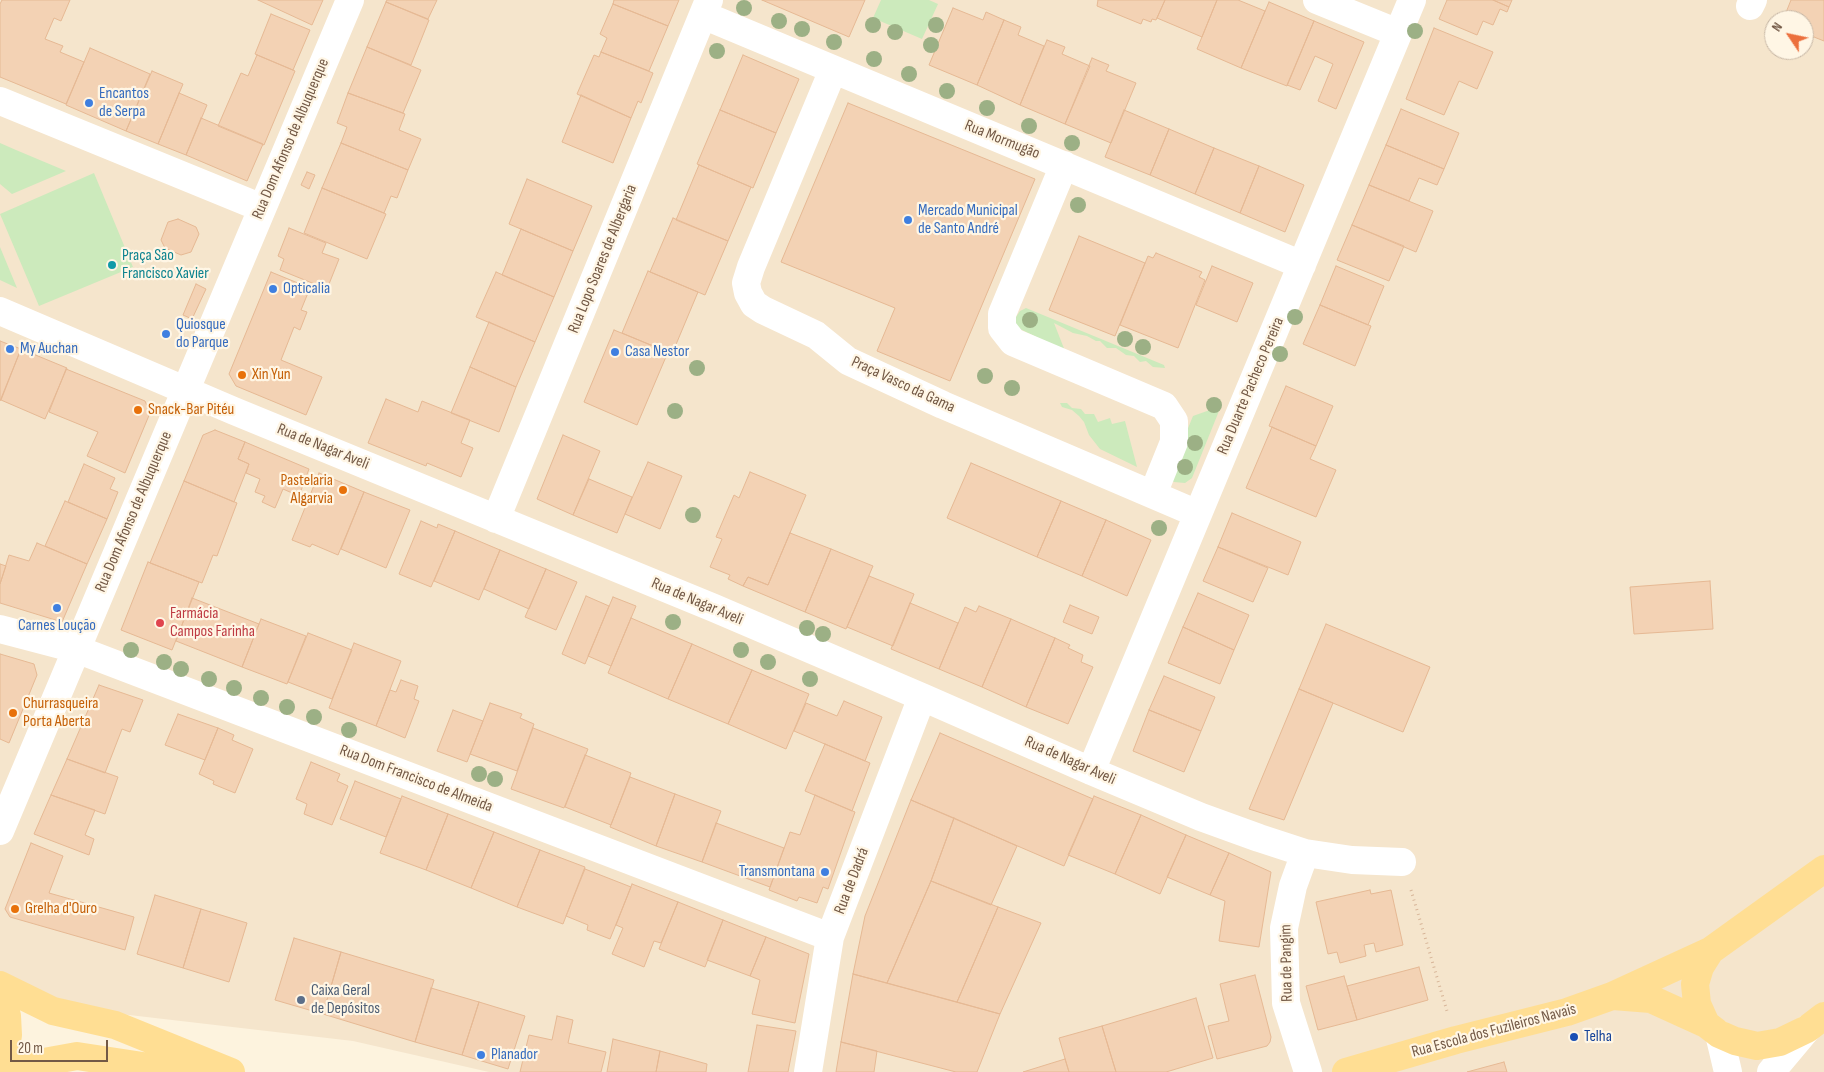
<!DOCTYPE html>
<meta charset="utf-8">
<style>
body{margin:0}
#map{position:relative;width:1824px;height:1072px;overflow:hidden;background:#fdf3de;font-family:"Sofia Sans Condensed",sans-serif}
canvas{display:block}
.north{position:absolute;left:1764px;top:10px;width:50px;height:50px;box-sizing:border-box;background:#fff6e5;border:1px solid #c7b7a5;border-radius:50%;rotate:304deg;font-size:14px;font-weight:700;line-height:20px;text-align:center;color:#735946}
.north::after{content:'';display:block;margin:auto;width:18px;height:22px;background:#ec703d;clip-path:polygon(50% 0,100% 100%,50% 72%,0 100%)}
.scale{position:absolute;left:10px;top:1040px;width:98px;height:22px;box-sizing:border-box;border:2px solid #735946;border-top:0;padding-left:6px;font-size:15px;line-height:18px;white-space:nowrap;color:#735946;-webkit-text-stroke:4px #fff6e5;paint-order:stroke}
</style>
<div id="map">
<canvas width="1824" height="1072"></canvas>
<div class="north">N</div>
<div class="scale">20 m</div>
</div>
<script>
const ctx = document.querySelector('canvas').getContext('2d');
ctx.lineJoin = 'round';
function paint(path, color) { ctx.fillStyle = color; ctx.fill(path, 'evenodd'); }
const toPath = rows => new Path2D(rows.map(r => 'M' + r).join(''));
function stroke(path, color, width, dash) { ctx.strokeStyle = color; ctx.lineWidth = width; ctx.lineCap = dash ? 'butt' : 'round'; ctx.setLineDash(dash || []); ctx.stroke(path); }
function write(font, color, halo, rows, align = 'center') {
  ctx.font = font + ' "Sofia Sans Condensed",sans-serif'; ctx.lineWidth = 4.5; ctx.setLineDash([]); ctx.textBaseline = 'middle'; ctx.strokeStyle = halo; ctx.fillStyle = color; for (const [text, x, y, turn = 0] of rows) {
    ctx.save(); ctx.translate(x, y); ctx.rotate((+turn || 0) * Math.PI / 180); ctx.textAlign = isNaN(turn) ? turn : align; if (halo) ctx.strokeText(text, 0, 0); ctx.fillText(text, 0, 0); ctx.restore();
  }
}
paint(toPath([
 [0,0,1824,0,1824,1072,489,1072,353,1041,0,1000],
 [1774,20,1804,20,1804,50,1774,50]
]), '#f5e5cc');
paint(toPath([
 [881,0,929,0,938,4,922,39,873,18],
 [0,143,16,150,66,171,12,194,0,184],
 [94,173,133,267,39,306,0,214],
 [0,247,17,288,0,280],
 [1026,308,1164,365,1165,368,1153,367,1146,361,1140,362,1134,356,1126,355,1116,348,1107,348,1100,341,1096,341,1087,336,1073,333,1054,323,1065,351,1018,328,1015,322,1016,317,1020,311],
 [1060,403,1067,403,1072,408,1081,409,1085,414,1094,414,1098,422,1110,418,1112,424,1125,421,1137,467,1100,449,1089,435,1084,422,1079,416,1072,410,1062,407],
 [1221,406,1192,478,1185,483,1174,482,1171,480,1170,472,1193,416]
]), '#cceabc');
const building = toPath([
 [2,0,70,0,61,21,54,18,45,39,63,46,60,52,84,62,66,104,0,77,0,4,2,0],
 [258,0,323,0,312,25,258,0],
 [387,0,437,0,428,19,386,2,387,0],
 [614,0,679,0,668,26,613,4,614,0],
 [762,0,865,0,849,37,762,0],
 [1098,0,1165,0,1156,20,1152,19,1151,22,1143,19,1141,24,1097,6,1098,0],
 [1165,0,1217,0,1202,37,1157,18,1165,0],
 [1217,0,1238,0,1265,11,1241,68,1197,49,1217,0],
 [1447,0,1493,0,1509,7,1507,12,1500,9,1493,25,1483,21,1477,35,1439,19,1447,0],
 [1493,0,1512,0,1509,7,1493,0],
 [1791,0,1824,0,1824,41,1804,33,1804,20,1783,20,1791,0],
 [386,2,429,20,411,65,367,47,386,2],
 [1269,2,1314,21,1287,86,1241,68,1269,2],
 [613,4,668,26,649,71,601,52,607,38,600,34,613,4],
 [953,8,983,20,986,12,1004,20,977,85,929,65,953,8],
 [271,14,310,30,293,70,255,54,271,14],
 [1004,20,1021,27,1018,35,1044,46,1020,105,977,85,1004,20],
 [1314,21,1364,42,1336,109,1318,101,1333,64,1315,56,1300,90,1287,85,1314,21],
 [1434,28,1493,52,1477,89,1459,81,1444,115,1406,99,1434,28],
 [1047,40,1065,47,1062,54,1090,66,1065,124,1020,105,1047,40],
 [367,47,421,70,403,113,348,93,367,47],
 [90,48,150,74,126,131,66,105,90,48],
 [601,52,653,73,641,103,638,101,631,118,577,94,594,55,599,57,601,52],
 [257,55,295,71,264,145,218,126,241,73,248,76,257,55],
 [743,55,799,79,776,133,720,110,743,55],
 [1092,58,1109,65,1106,71,1136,83,1111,143,1065,124,1092,58],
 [152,71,183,84,158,144,126,131,152,71],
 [179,93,207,105,186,155,158,144,179,93],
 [348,93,405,114,399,130,421,139,408,170,341,143,347,127,337,123,348,93],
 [581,95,631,118,613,163,562,142,581,95],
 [848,103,1035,179,950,381,877,351,895,308,781,262,848,103],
 [1401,109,1459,133,1444,169,1386,145,1401,109],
 [720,110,776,133,753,188,697,164,720,110],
 [1124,110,1169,129,1150,175,1105,157,1124,110],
 [201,118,263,144,247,181,186,155,201,118],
 [1169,129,1214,148,1195,194,1150,175,1169,129],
 [341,143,408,170,397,198,391,196,384,213,322,188,341,143],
 [1386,145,1444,169,1437,185,1419,178,1409,201,1369,185,1386,145],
 [1214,148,1259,166,1240,213,1195,194,1214,148],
 [699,165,751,187,728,241,676,220,699,165],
 [1259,166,1304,185,1285,232,1240,213,1259,166],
 [307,172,315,175,309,189,301,185,307,172],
 [527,179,592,206,573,251,509,224,527,179],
 [1369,185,1433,211,1416,252,1352,225,1369,185],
 [322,188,386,214,367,259,304,233,322,188],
 [673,218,728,241,705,295,650,272,673,218],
 [178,219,196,227,199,234,191,252,181,255,165,248,161,240,168,222,178,219],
 [1352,225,1404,246,1389,281,1337,260,1352,225],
 [289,228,326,243,322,253,339,259,327,289,280,270,284,259,278,256,289,228],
 [521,229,573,251,554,297,502,275,521,229],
 [1079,236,1145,263,1115,336,1049,310,1079,236],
 [1156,253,1202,272,1199,277,1205,280,1178,348,1120,325,1148,256,1153,258,1156,253],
 [1212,266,1253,283,1237,322,1196,305,1212,266],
 [1336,266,1384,286,1368,325,1320,305,1336,266],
 [648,271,698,292,672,354,622,333,648,271],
 [271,272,310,288,301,310,307,312,300,330,294,327,281,360,322,377,306,415,236,386,229,374,271,272],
 [496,272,554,297,535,342,476,317,496,272],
 [196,284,206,289,192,319,183,315,196,284],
 [1320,305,1371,326,1355,366,1303,344,1320,305],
 [489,322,535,342,516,387,470,367,489,322],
 [614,330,668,352,637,425,584,402,614,330],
 [0,341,21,349,0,401,0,341],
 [21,349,67,368,45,419,1,400,21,349],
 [470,367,516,387,499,432,451,413,470,367],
 [66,369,145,401,150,413,125,473,87,456,98,432,49,412,66,369],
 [1286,386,1333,406,1316,446,1269,426,1286,386],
 [386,399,418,412,422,401,470,420,461,443,473,448,461,477,427,463,426,466,368,443,386,399],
 [1272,427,1316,446,1310,459,1336,470,1316,517,1246,488,1272,427],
 [215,430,245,442,238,459,249,464,234,502,184,481,203,435,215,430],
 [563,435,600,451,573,515,537,499,563,435],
 [245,442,309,469,299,496,283,489,275,508,262,502,265,496,255,492,260,479,246,473,249,464,238,459,245,442],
 [648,462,682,476,660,529,625,514,648,462],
 [971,463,1061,501,1037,557,947,518,971,463],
 [84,464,115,478,110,489,118,492,107,519,68,502,84,464],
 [750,472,806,495,768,585,748,577,743,586,728,579,730,575,710,567,722,539,716,537,734,495,739,498,750,472],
 [319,473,364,492,338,555,312,544,310,547,292,540,319,473],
 [589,479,632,497,617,533,573,515,589,479],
 [184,481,237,503,217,556,213,555,202,583,150,563,184,481],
 [364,492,410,510,386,568,341,549,364,492],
 [65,501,107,519,87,564,45,546,65,501],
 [1061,501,1106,520,1082,576,1037,557,1061,501],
 [1232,513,1301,542,1288,575,1218,547,1232,513],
 [1106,520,1151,540,1127,596,1082,576,1106,520],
 [421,521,437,528,438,524,455,531,431,587,399,574,421,521],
 [455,531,500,550,479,600,434,581,455,531],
 [790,533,831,549,805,612,743,586,748,577,768,585,790,533],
 [37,543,87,564,62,622,0,603,0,584,9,555,29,561,37,543],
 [1218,547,1268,568,1253,602,1203,581,1218,547],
 [831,549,873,566,846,629,805,612,831,549],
 [500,550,546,569,529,609,484,589,500,550],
 [148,562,199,582,172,650,121,630,148,562],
 [0,564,6,566,0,584,0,564],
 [546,569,577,582,556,630,525,617,546,569],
 [869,576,914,594,893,646,847,627,869,576],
 [1710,581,1713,629,1634,634,1630,587,1710,581],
 [1198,593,1249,615,1234,650,1183,627,1198,593],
 [586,596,609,606,585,664,562,654,586,596],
 [613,597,636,606,611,666,588,656,613,597],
 [192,598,259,624,242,667,176,641,192,598],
 [910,603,958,623,939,669,891,649,910,603],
 [1070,605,1099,617,1092,634,1063,622,1070,605],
 [979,606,1011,619,982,687,939,669,965,607,976,612,979,606],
 [631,618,692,644,668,699,608,673,631,618],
 [261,619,306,636,287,684,242,667,261,619],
 [1011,619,1055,638,1026,707,982,687,1011,619],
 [1326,624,1430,667,1403,732,1299,689,1326,624],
 [1183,627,1234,650,1220,684,1168,663,1183,627],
 [308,633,352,650,332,699,288,682,308,633],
 [1055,638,1070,645,1068,648,1083,655,1081,662,1093,667,1068,724,1026,707,1055,638],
 [354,643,401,661,376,726,329,708,354,643],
 [692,644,752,670,728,724,668,699,692,644],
 [0,654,34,664,37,675,9,743,0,739,0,654],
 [752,670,809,694,786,749,728,724,752,670],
 [1164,676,1215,697,1201,731,1149,710,1164,676],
 [401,680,418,686,414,699,419,701,405,738,376,726,390,690,396,692,401,680],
 [99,685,143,700,130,732,122,729,105,773,67,759,99,685],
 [1299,689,1333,703,1284,820,1249,809,1299,689],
 [844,701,882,717,865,761,794,731,806,703,837,716,844,701],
 [490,703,522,714,520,718,534,724,517,771,470,754,490,703],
 [453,710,483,721,467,762,437,751,453,710],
 [1149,710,1201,731,1184,772,1133,751,1149,710],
 [178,714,218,728,205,760,165,745,178,714],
 [218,728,234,735,232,740,253,749,235,793,213,784,214,781,199,774,218,728],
 [533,728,588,749,564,808,511,789,533,728],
 [940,733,1093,799,1064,866,911,800,940,733],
 [825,744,870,763,852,811,805,791,825,744],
 [585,755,631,773,611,825,565,807,585,755],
 [67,759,118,777,105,814,51,795,67,759],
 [311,762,340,774,337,781,348,786,332,825,304,814,307,804,296,799,311,762],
 [630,777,675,794,656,846,610,827,630,777],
 [355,781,401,799,386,837,340,819,355,781],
 [675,794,721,811,702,862,656,846,675,794],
 [51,795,95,810,85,835,94,839,89,855,34,834,51,795],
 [815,795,855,812,828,889,823,887,817,903,799,897,797,901,769,890,790,832,800,835,815,795],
 [402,796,448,814,426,870,380,853,402,796],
 [1094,796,1141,815,1115,874,1068,855,1094,796],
 [911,800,954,818,931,881,887,983,853,974,865,916,911,800],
 [448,814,494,832,471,888,426,870,448,814],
 [1141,815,1186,835,1160,894,1115,874,1141,815],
 [954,818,1017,846,991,905,931,881,954,818],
 [716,823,784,848,770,887,702,862,716,823],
 [494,832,540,850,517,907,471,888,494,832],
 [1186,835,1229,853,1210,895,1167,877,1186,835],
 [31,843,63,856,49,893,134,917,125,950,10,917,5,909,31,843],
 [540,850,585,867,563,924,517,907,540,850],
 [1229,853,1271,872,1259,947,1219,941,1225,901,1210,895,1229,853],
 [585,869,631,887,610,939,587,930,588,925,566,916,585,869],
 [931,881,998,907,957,1002,887,983,931,881],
 [632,884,678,902,661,943,654,941,644,967,612,954,623,928,616,925,632,884],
 [1370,890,1371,894,1391,890,1403,945,1376,952,1374,943,1364,945,1366,956,1340,963,1337,952,1328,954,1316,902,1370,890],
 [155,895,201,909,183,968,137,954,155,895],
 [678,902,723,920,705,967,659,949,678,902],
 [998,907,1041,923,1000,1014,957,1002,998,907],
 [201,909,247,923,229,982,183,968,201,909],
 [723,920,766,937,750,976,707,960,723,920],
 [766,937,809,954,795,1023,752,1014,760,980,750,976,766,937],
 [294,938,341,952,323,1014,275,1000,294,938],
 [341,952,434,980,415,1042,323,1014,341,952],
 [1419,967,1428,1000,1357,1020,1347,986,1419,967],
 [853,974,1000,1014,977,1072,956,1072,841,1042,853,974],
 [1255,975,1271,1037,1270,1042,1267,1046,1217,1059,1208,1026,1229,1021,1220,984,1255,975],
 [1344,976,1357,1020,1318,1030,1306,986,1344,976],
 [431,988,479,1002,462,1055,415,1042,431,988],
 [1196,998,1213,1058,1166,1072,1116,1072,1102,1026,1196,998],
 [479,1002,525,1016,508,1069,462,1055,479,1002],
 [557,1016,573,1020,568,1043,606,1052,601,1072,520,1072,529,1035,552,1040,557,1016],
 [757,1025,796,1031,788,1072,748,1072,757,1025],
 [1102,1026,1116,1072,1069,1072,1059,1038,1102,1026],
 [613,1039,660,1051,656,1072,607,1072,613,1039],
 [841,1042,877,1051,874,1072,836,1072,841,1042],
 [660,1051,707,1064,706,1072,656,1072,660,1051],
 [1065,1059,1069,1072,1023,1072,1065,1059],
 [1504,1062,1507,1072,1467,1072,1504,1062]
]);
paint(building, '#f3d2b4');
stroke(building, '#e6b994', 1);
stroke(toPath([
 [1411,890,1447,1011]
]), '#d7b598', 3, [1, 4]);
stroke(toPath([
 [1317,0,1398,33],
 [1750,6,1753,0],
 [703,15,1302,265],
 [833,70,751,267,746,283,748,293,754,304,763,310,816,335,848,361,943,405,1198,514],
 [0,101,262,208],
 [1064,165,1002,314,1002,328,1013,342,1164,406,1174,421,1174,442,1153,494],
 [0,311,234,411,714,608,922,697,1091,771,1201,817,1259,838,1305,853,1352,860,1402,862],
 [496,519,709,0],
 [0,629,76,649,830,937],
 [1091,771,1412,0],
 [0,831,350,0],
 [1305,853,1293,886,1284,928,1286,1003,1308,1072],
 [1719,1034,1728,1072],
 [808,1072,830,937,922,697],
 [1771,1072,1807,1029]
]), '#fff', 28);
stroke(toPath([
 [1824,869,1710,951,1700,967,1695,984,1697,1004,1706,1024,1719,1034,1735,1041,1757,1046,1780,1042,1807,1029,1824,1016],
 [0,985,53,1011,115,1025,231,1072],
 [0,995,7,1016,8,1035,5,1053,0,1064],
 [1613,996,1651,999,1706,1024],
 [0,1070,77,1056,182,1072],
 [1346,1072,1456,1040,1567,1012,1612,996,1710,951]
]), '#ffde93', 28);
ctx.fillStyle = '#9cb085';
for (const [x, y] of [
 [744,8],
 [779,21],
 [873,25],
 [936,25],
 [802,29],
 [1415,31],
 [895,32],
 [834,42],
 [931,45],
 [717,51],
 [874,59],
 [909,74],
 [947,91],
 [987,108],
 [1029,126],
 [1072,143],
 [1078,205],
 [1295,317],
 [1030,320],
 [1125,339],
 [1143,347],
 [1280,354],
 [697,368],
 [985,376],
 [1012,388],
 [1214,405],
 [675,411],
 [1195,443],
 [1185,467],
 [693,515],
 [1159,528],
 [673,622],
 [807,628],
 [823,634],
 [131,650],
 [741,650],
 [164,662],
 [768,662],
 [181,669],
 [209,679],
 [810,679],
 [234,688],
 [261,698],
 [287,707],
 [314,717],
 [349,730],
 [479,774],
 [495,779]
]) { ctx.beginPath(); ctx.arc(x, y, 8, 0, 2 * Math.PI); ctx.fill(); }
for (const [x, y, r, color] of [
 [89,103,5,"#3f7fe0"],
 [908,220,5,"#3f7fe0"],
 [112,265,5,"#0f9aa8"],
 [273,289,5,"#3f7fe0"],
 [166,334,5,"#3f7fe0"],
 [10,349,5,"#3f7fe0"],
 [615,352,5,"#3f7fe0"],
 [242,375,5,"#e8710a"],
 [138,410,5,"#e8710a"],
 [343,490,5,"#e8710a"],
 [57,608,5,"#3f7fe0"],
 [160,623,5,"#e0444e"],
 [13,713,5,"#e8710a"],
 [825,872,5,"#3f7fe0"],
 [15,909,5,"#e8710a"],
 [301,1000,5,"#5c6f8a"],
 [1574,1037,5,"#1a4fb4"],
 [481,1055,5,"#3f7fe0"]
]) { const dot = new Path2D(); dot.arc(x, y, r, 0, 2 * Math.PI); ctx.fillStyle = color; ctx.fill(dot); stroke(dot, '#fff6e5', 2); }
write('16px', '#366cbe', '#fff6e5', [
 ["Encantos",99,94],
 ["de Serpa",99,112],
 ["Mercado Municipal",918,211],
 ["de Santo André",918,229],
 ["Opticalia",283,289],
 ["Quiosque",176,325],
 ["do Parque",176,343],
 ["My Auchan",20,349],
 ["Casa Nestor",625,352],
 ["Carnes Loução",57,626,"center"],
 ["Transmontana",815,872,"right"],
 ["Planador",491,1055]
], 'left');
write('16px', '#735946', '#fff6e5', [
 ["Rua Dom Afonso de Albuquerque",291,139,-67],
 ["Rua Mormugão",1002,140,22],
 ["Rua Lopo Soares de Albergaria",603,259,-68],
 ["Praça Vasco da Gama",903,385,25],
 ["Rua Duarte Pacheco Pereira",1251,386,-67],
 ["Rua de Nagar Aveli",323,447,22],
 ["Rua Dom Afonso de Albuquerque",134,512,-67],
 ["Rua de Nagar Aveli",697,602,23],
 ["Rua de Nagar Aveli",1070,761,24],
 ["Rua Dom Francisco de Almeida",416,779,21],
 ["Rua de Dadrá",852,881,-69],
 ["Rua de Pangim",1287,963,-91],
 ["Rua Escola dos Fuzileiros Navais",1494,1031,-15]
]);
write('16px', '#0d838f', '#fff6e5', [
 ["Praça São",122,256],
 ["Francisco Xavier",122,274]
], 'left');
write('16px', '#c56008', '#fff6e5', [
 ["Xin Yun",252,375],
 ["Snack-Bar Pitéu",148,410],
 ["Pastelaria",333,481,"right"],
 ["Algarvia",333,499,"right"],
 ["Churrasqueira",23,704],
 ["Porta Aberta",23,722],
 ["Grelha d'Ouro",25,909]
], 'left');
write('16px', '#be3a42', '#fff6e5', [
 ["Farmácia",170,614],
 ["Campos Farinha",170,632]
], 'left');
write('16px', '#4e5e75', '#fff6e5', [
 ["Caixa Geral",311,991],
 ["de Depósitos",311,1009]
], 'left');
write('16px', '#164399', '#fff6e5', [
 ["Telha",1584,1037]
], 'left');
</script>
